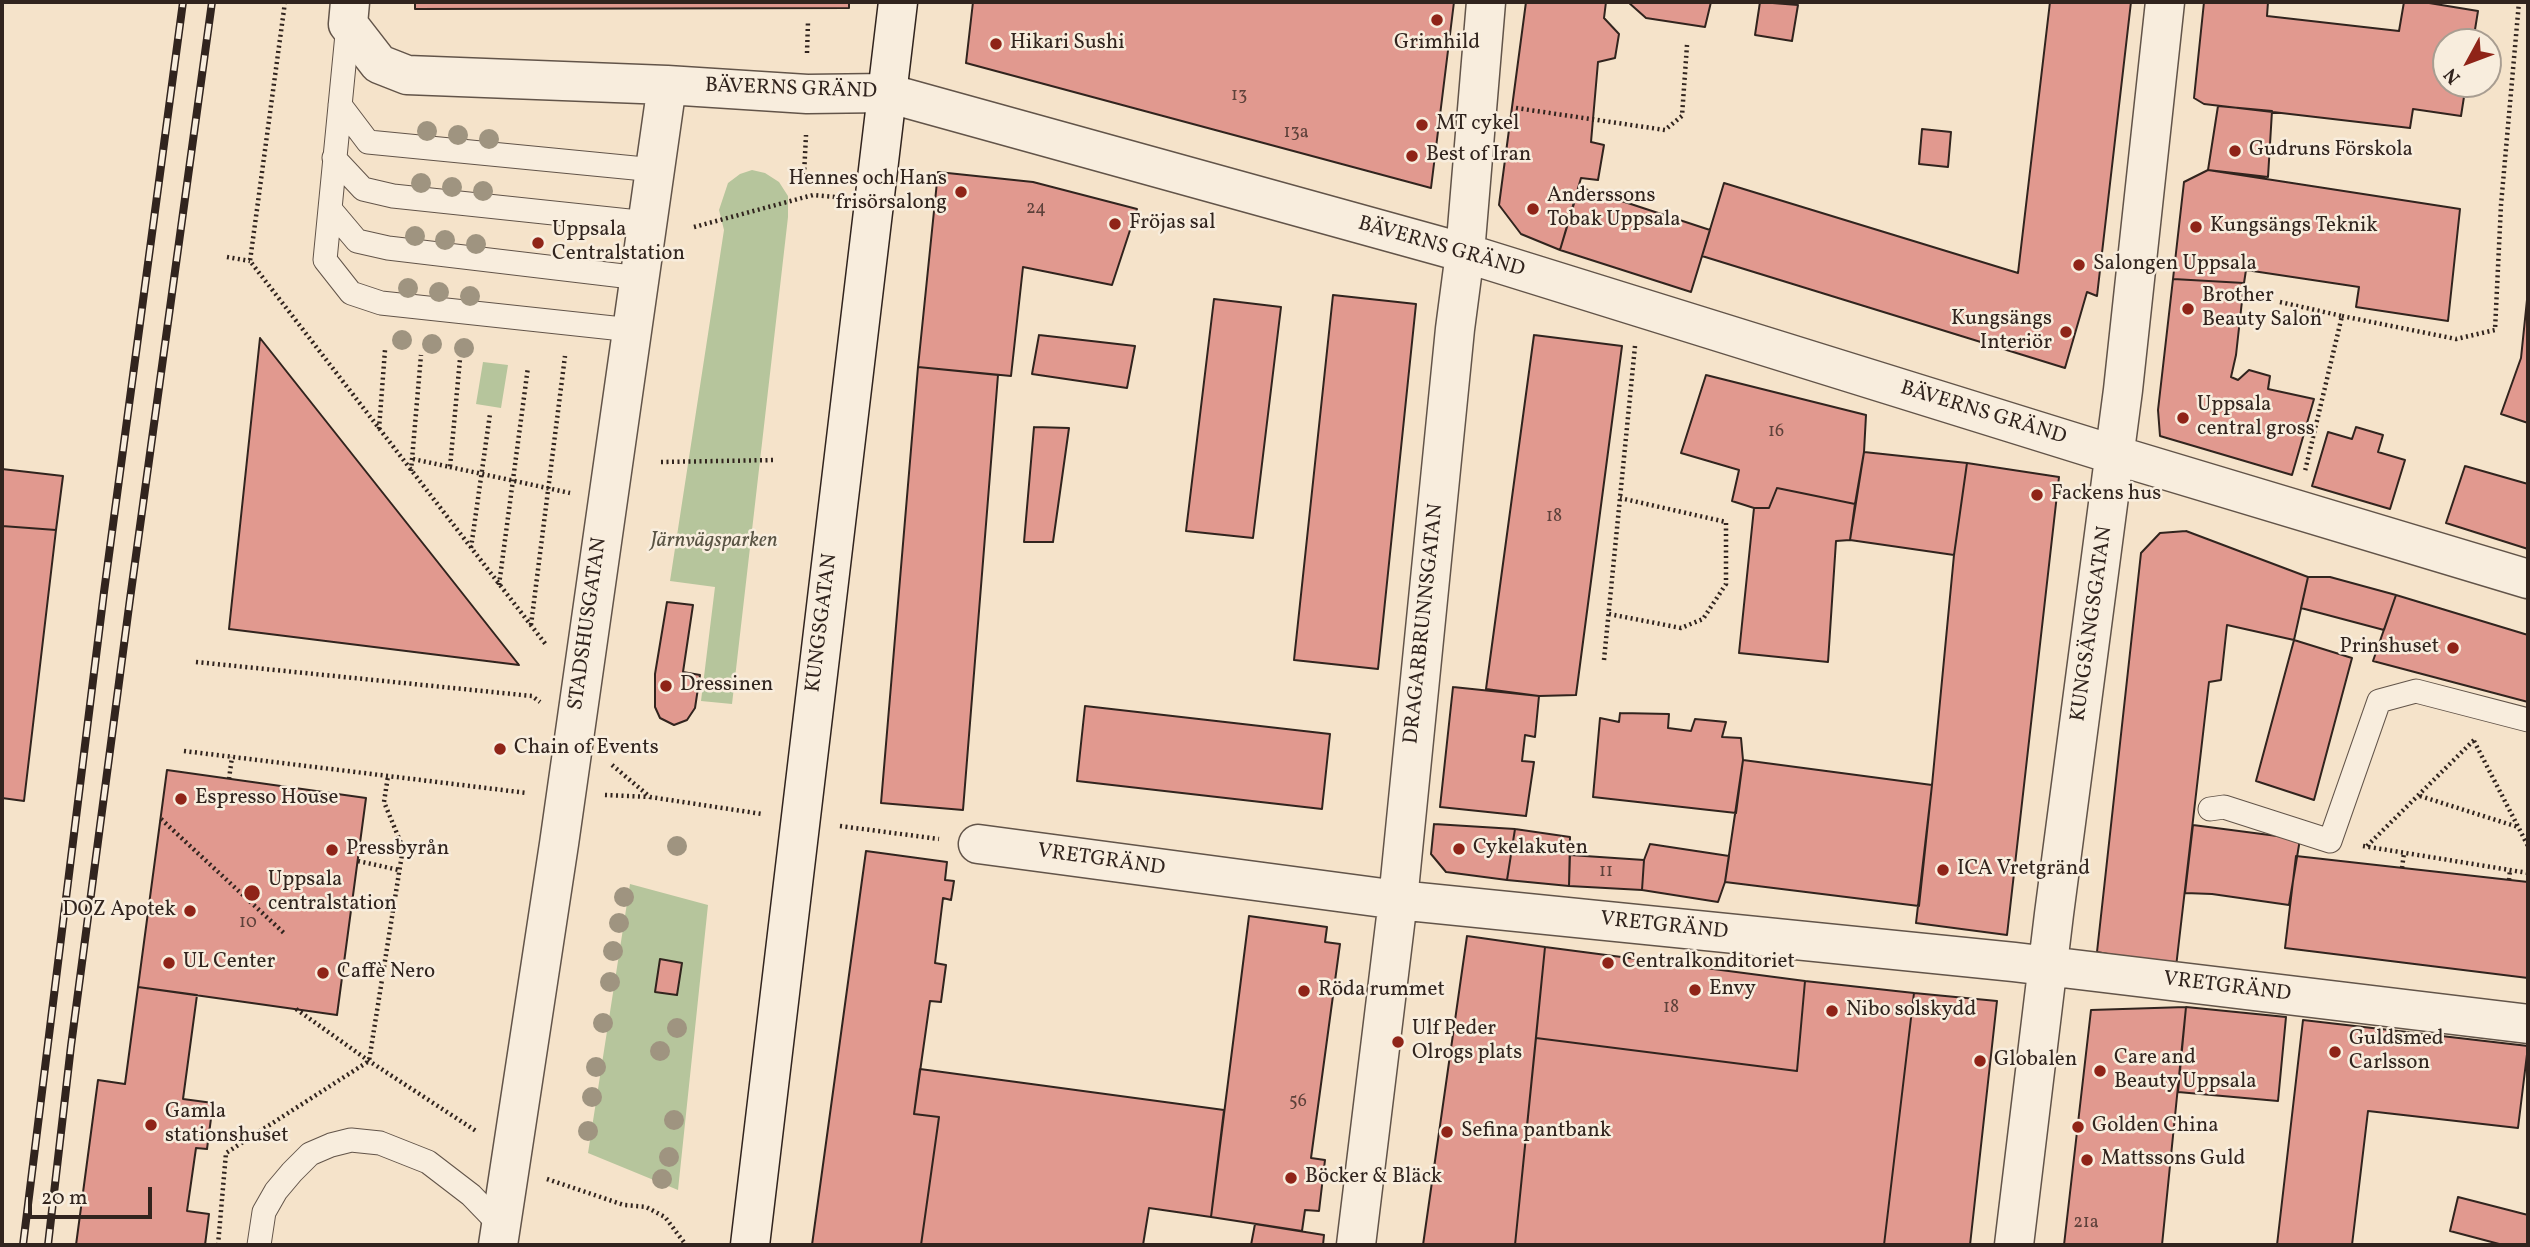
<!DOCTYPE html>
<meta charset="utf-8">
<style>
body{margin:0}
#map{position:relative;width:2530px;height:1247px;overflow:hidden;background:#f5e3ca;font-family:Vollkorn,serif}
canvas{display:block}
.frame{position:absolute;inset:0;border:4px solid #31241e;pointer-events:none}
.north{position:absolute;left:2432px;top:28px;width:70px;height:70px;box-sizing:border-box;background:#f8eddd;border:2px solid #a89d91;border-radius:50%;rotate:229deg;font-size:19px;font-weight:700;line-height:28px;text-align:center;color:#31241e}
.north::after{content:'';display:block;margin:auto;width:24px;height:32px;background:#8f2418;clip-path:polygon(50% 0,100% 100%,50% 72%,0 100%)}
.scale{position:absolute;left:28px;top:1187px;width:124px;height:32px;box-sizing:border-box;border:4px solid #31241e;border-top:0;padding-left:9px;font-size:21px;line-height:24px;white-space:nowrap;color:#31241e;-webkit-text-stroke:5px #f8eddd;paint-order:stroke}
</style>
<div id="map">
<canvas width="2530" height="1247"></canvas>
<div class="frame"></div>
<div class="north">N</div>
<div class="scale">20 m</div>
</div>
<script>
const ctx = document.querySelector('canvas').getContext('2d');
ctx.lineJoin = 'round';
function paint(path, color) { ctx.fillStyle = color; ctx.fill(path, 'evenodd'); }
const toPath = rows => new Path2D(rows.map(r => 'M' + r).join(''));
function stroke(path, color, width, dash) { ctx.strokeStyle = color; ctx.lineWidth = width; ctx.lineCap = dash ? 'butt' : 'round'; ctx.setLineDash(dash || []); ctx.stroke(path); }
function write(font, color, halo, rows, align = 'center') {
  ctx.font = font + ' Vollkorn,serif'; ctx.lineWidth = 5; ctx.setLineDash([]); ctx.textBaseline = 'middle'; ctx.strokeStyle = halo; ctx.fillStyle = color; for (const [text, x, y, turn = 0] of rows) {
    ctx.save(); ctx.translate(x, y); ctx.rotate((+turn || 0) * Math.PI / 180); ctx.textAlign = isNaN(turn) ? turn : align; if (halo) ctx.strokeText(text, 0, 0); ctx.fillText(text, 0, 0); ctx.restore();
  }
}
paint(toPath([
 [752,170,765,173,779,182,788,196,788,217,732,704,701,701,715,587,670,581,724,230,719,210,728,183,740,174],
 [483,362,508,365,501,408,476,404],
 [630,884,708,905,678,1190,588,1153]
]), '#b6c59c');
const building = toPath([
 [415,2,849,2,849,8,415,9,415,2],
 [973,2,1454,2,1431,188,966,63,973,2],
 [1526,2,1606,2,1604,18,1619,34,1615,58,1598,62,1591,142,1604,145,1598,180,1581,178,1560,250,1521,234,1499,205,1526,2],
 [1628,2,1711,2,1705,27,1646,18,1628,2],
 [1760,2,1798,5,1792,41,1755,35,1760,2],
 [2050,2,2131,2,2097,296,2087,292,2065,368,1702,256,1724,183,2018,273,2050,2],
 [2204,2,2268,2,2267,16,2399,31,2404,2,2423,2,2478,11,2473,42,2446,42,2446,84,2466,84,2461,116,2413,109,2410,128,2204,104,2194,98,2204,2],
 [2218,106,2272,111,2268,177,2208,170,2218,106],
 [1922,129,1951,132,1948,167,1919,164,1922,129],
 [2208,170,2460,209,2448,321,2356,307,2359,287,2246,270,2244,283,2173,279,2184,182,2208,170],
 [938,172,1033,182,1137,209,1112,285,1023,267,1011,376,918,367,938,172],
 [1579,187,1710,230,1691,292,1560,250,1579,187],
 [2173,279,2244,283,2236,355,2231,377,2238,380,2249,370,2270,376,2268,389,2314,399,2292,475,2160,436,2158,410,2173,279],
 [2528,290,2528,423,2501,414,2521,358,2528,290],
 [1333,295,1416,304,1378,669,1294,660,1333,295],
 [1214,299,1281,307,1253,538,1186,531,1214,299],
 [1039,335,1135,346,1127,388,1032,374,1039,335],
 [1534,335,1622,346,1576,695,1539,696,1486,689,1534,335],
 [260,338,444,570,519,665,229,629,260,338],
 [918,367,998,375,963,810,881,803,918,367],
 [1706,375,1866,415,1864,452,1855,504,1777,488,1769,508,1754,508,1732,501,1739,470,1681,453,1706,375],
 [1034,427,1069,428,1053,542,1024,542,1034,427],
 [2356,427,2383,435,2378,452,2405,460,2390,509,2312,486,2328,432,2352,439,2356,427],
 [1864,452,1967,463,1954,555,1850,540,1864,452],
 [1967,463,2059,477,2007,935,1916,923,1932,785,1954,555,1967,463],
 [2465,466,2528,484,2528,549,2446,523,2465,466],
 [2,469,63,476,56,530,2,526,2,469],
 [1777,488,1855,504,1850,540,1836,541,1828,662,1739,653,1754,508,1769,508,1777,488],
 [2,526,56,530,24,801,2,798,2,526],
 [2186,531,2308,577,2294,640,2227,625,2221,680,2209,682,2176,967,2097,952,2141,553,2160,533,2186,531],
 [2308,577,2330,577,2396,595,2384,630,2301,608,2308,577],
 [2396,595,2528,635,2528,702,2373,661,2396,595],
 [667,602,693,605,683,672,700,675,695,708,687,720,674,725,660,718,655,707,655,674,667,602],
 [2294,640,2352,658,2314,800,2256,781,2294,640],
 [1453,687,1539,696,1535,737,1525,735,1522,761,1534,762,1526,816,1440,807,1453,687],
 [1085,706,1330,734,1322,809,1077,781,1085,706],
 [1620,713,1669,714,1668,728,1691,731,1695,719,1726,722,1722,737,1741,738,1743,760,1736,813,1593,797,1600,718,1619,722,1620,713],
 [1743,760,1932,785,1919,906,1725,882,1743,760],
 [167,770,366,798,337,1015,138,987,167,770],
 [1434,824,1515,829,1507,880,1446,872,1431,854,1434,824],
 [2193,825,2300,839,2289,905,2212,894,2185,893,2193,825],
 [1515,829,1570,837,1569,886,1507,880,1515,829],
 [1650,844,1729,856,1725,882,1718,902,1642,890,1644,860,1650,844],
 [866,851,947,862,945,880,954,881,951,900,943,898,935,963,946,965,941,1002,930,1001,914,1114,939,1117,921,1245,812,1245,866,851],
 [1570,855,1644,860,1642,890,1569,886,1570,855],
 [2296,856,2528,882,2528,978,2285,948,2296,856],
 [1249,916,1327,927,1325,942,1340,944,1311,1158,1325,1160,1319,1211,1305,1210,1302,1231,1211,1217,1249,916],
 [1467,936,1545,947,1515,1245,1423,1245,1467,936],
 [1545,947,1805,981,1797,1071,1536,1038,1545,947],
 [660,959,682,963,677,995,655,992,660,959],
 [1805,981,1914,993,1884,1245,1515,1245,1536,1038,1797,1071,1805,981],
 [138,987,197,995,183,1099,213,1103,207,1149,196,1148,187,1211,209,1214,205,1245,76,1245,98,1080,125,1084,138,987],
 [1914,993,1997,1001,1970,1245,1884,1245,1914,993],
 [2186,1007,2162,1245,2064,1245,2091,1010,2186,1007],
 [2186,1007,2286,1017,2278,1101,2178,1092,2186,1007],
 [2303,1020,2528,1046,2518,1128,2368,1111,2352,1245,2277,1245,2303,1020],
 [920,1069,1224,1110,1211,1217,1149,1208,1143,1245,921,1245,939,1117,914,1114,920,1069],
 [2458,1197,2528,1215,2528,1245,2503,1245,2450,1231,2458,1197],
 [1255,1224,1324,1235,1323,1245,1251,1245,1255,1224]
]);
paint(building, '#e1998f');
stroke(building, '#31241e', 2);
const lane = toPath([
 [348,24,325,260,351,293,381,303,632,330],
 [340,105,368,142,655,170],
 [334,158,363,189,393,196,648,223],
 [330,209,357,241,388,248,640,278],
 [2210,809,2224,807,2330,841,2379,701,2416,691,2528,720],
 [259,1245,264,1212,276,1191,292,1172,310,1154,331,1145,351,1140,380,1143,428,1162,471,1195,501,1226]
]);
const street = toPath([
 [350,2,348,24,379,64,407,75,667,85,807,94,887,93,1465,253,2115,455,2528,579],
 [978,844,1398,900,2014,962,2528,1024],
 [498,1245,559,844,667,85],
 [1356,1245,1398,900,1455,329,1465,253,1486,2],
 [2014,1245,2054,914,2123,390,2165,2]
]);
const secondary = toPath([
 [750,1245,898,2]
]);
stroke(lane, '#625449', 25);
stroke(street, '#625449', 41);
stroke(secondary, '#31241e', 41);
stroke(toPath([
 [285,2,250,261,547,646],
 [807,53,808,22],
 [1516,108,1665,130,1682,116,1687,45],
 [804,175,806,135],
 [694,227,813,195,836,197],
 [227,257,250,261],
 [2280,302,2342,316,2305,471],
 [2342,316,2456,339,2495,330,2501,205,2519,2],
 [379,429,385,350],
 [413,459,450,467,460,359],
 [661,462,776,460],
 [450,467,570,493],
 [411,471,421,355],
 [471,548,490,414],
 [499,585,528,367],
 [1609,614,1681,628,1703,619,1726,584,1726,522,1620,498],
 [531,625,565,356],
 [1604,660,1635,346],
 [196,662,532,696,540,702],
 [2474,741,2528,846],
 [184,751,527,793],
 [612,765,650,797,762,814],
 [229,779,232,757],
 [605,795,649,797],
 [2420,796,2518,827],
 [161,819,285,934],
 [840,826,939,839],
 [2363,846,2528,873],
 [2367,846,2475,739],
 [358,861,399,870],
 [2402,868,2404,853],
 [2509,880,2510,870],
 [296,1009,369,1061,476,1131],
 [547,1179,624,1205,646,1207,665,1217,686,1245],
 [218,1245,226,1153,369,1061,403,848,384,802,388,776]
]), '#31241e', 4.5, [2, 3.5]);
stroke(lane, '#f8eddd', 23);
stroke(street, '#f8eddd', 38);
stroke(secondary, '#f8eddd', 38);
const rail = toPath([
 [23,1245,104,592,183,2],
 [48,1245,71,1046,130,599,212,2]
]);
stroke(rail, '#31241e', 8);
stroke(rail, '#f8eddd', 5, [16]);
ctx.fillStyle = '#9f9480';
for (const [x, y] of [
 [427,131],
 [458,135],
 [489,139],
 [421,183],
 [452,187],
 [483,191],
 [415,236],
 [445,240],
 [476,244],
 [408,288],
 [439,292],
 [470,296],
 [402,340],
 [432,344],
 [464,348],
 [677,846],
 [624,897],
 [619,923],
 [613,951],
 [610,982],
 [603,1023],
 [677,1028],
 [660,1051],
 [596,1067],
 [592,1097],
 [674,1120],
 [588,1131],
 [669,1157],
 [662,1179]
]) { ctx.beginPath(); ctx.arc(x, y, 10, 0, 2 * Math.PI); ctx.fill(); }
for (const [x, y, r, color] of [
 [1437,20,7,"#8f2418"],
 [996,44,7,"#8f2418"],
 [1422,125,7,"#8f2418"],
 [2235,151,7,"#8f2418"],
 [1412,156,7,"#8f2418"],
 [961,192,7,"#8f2418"],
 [1533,209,7,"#8f2418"],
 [1115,224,7,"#8f2418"],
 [2196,227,7,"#8f2418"],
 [538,243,7,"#8f2418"],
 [2079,265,7,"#8f2418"],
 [2188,309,7,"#8f2418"],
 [2066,332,7,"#8f2418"],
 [2183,418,7,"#8f2418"],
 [2037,495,7,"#8f2418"],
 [2453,648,7,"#8f2418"],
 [666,686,7,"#8f2418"],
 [500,749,7,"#8f2418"],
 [181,799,7,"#8f2418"],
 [1459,849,7,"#8f2418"],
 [332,850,7,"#8f2418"],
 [1943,870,7,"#8f2418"],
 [252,893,9,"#8f2418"],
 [190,911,7,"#8f2418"],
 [169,963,7,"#8f2418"],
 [1608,963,7,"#8f2418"],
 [323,973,7,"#8f2418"],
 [1695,990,7,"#8f2418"],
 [1304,991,7,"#8f2418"],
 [1832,1011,7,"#8f2418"],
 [1398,1042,7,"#8f2418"],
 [2335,1052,7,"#8f2418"],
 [1980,1061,7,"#8f2418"],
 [2100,1071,7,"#8f2418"],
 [151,1125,7,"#8f2418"],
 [2078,1127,7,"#8f2418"],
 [1447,1132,7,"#8f2418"],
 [2087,1160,7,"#8f2418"],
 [1291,1178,7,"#8f2418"]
]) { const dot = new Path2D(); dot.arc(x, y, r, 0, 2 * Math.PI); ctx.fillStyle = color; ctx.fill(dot); stroke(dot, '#f8eddd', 2.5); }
write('18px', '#5d413a', null, [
 ["13",1239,97],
 ["13a",1296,134],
 ["24",1036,210],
 ["16",1776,433],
 ["18",1554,518],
 ["11",1606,873],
 ["10",248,924],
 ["18",1671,1009],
 ["56",1298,1103],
 ["21a",2086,1224]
]);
write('21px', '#31241e', '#f8eddd', [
 ["Hikari Sushi",1010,44],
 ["Grimhild",1437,44,"center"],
 ["MT cykel",1436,125],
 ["Gudruns Förskola",2249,151],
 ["Best of Iran",1426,156],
 ["Hennes och Hans",947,180,"right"],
 ["frisörsalong",947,204,"right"],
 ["Anderssons",1547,197],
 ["Tobak Uppsala",1547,221],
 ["Fröjas sal",1129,224],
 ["Kungsängs Teknik",2210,227],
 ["Uppsala",552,231],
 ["Centralstation",552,255],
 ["Salongen Uppsala",2093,265],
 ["Brother",2202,297],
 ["Beauty Salon",2202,321],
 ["Kungsängs",2052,320,"right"],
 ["Interiör",2052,344,"right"],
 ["Uppsala",2197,406],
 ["central gross",2197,430],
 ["Fackens hus",2051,495],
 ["Prinshuset",2439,648,"right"],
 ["Dressinen",680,686],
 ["Chain of Events",514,749],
 ["Espresso House",195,799],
 ["Cykelakuten",1473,849],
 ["Pressbyrån",346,850],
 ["ICA Vretgränd",1957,870],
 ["Uppsala",268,881],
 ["centralstation",268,905],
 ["DOZ Apotek",176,911,"right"],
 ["UL Center",183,963],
 ["Centralkonditoriet",1622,963],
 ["Caffè Nero",337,973],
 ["Envy",1709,990],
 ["Röda rummet",1318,991],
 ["Nibo solskydd",1846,1011],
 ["Ulf Peder",1412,1030],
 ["Olrogs plats",1412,1054],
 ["Guldsmed",2349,1040],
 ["Carlsson",2349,1064],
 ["Care and",2114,1059],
 ["Beauty Uppsala",2114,1083],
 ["Globalen",1994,1061],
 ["Gamla",165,1113],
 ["stationshuset",165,1137],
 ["Golden China",2092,1127],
 ["Sefina pantbank",1461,1132],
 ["Mattssons Guld",2101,1160],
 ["Böcker & Bläck",1305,1178]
], 'left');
write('21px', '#31241e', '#f8eddd', [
 ["BÄVERNS GRÄND",791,90,2],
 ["BÄVERNS GRÄND",1441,248,16],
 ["BÄVERNS GRÄND",1983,414,17],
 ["KUNGSGATAN",823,623,-83],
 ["STADSHUSGATAN",589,624,-82],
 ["DRAGARBRUNNSGATAN",1425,624,-84],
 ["KUNGSÄNGSGATAN",2093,624,-82],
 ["VRETGRÄND",1101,861,8],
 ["VRETGRÄND",1664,927,6],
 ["VRETGRÄND",2227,988,7]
]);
write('italic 21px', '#595444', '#f8eddd', [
 ["Järnvägsparken",714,542]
]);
</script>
